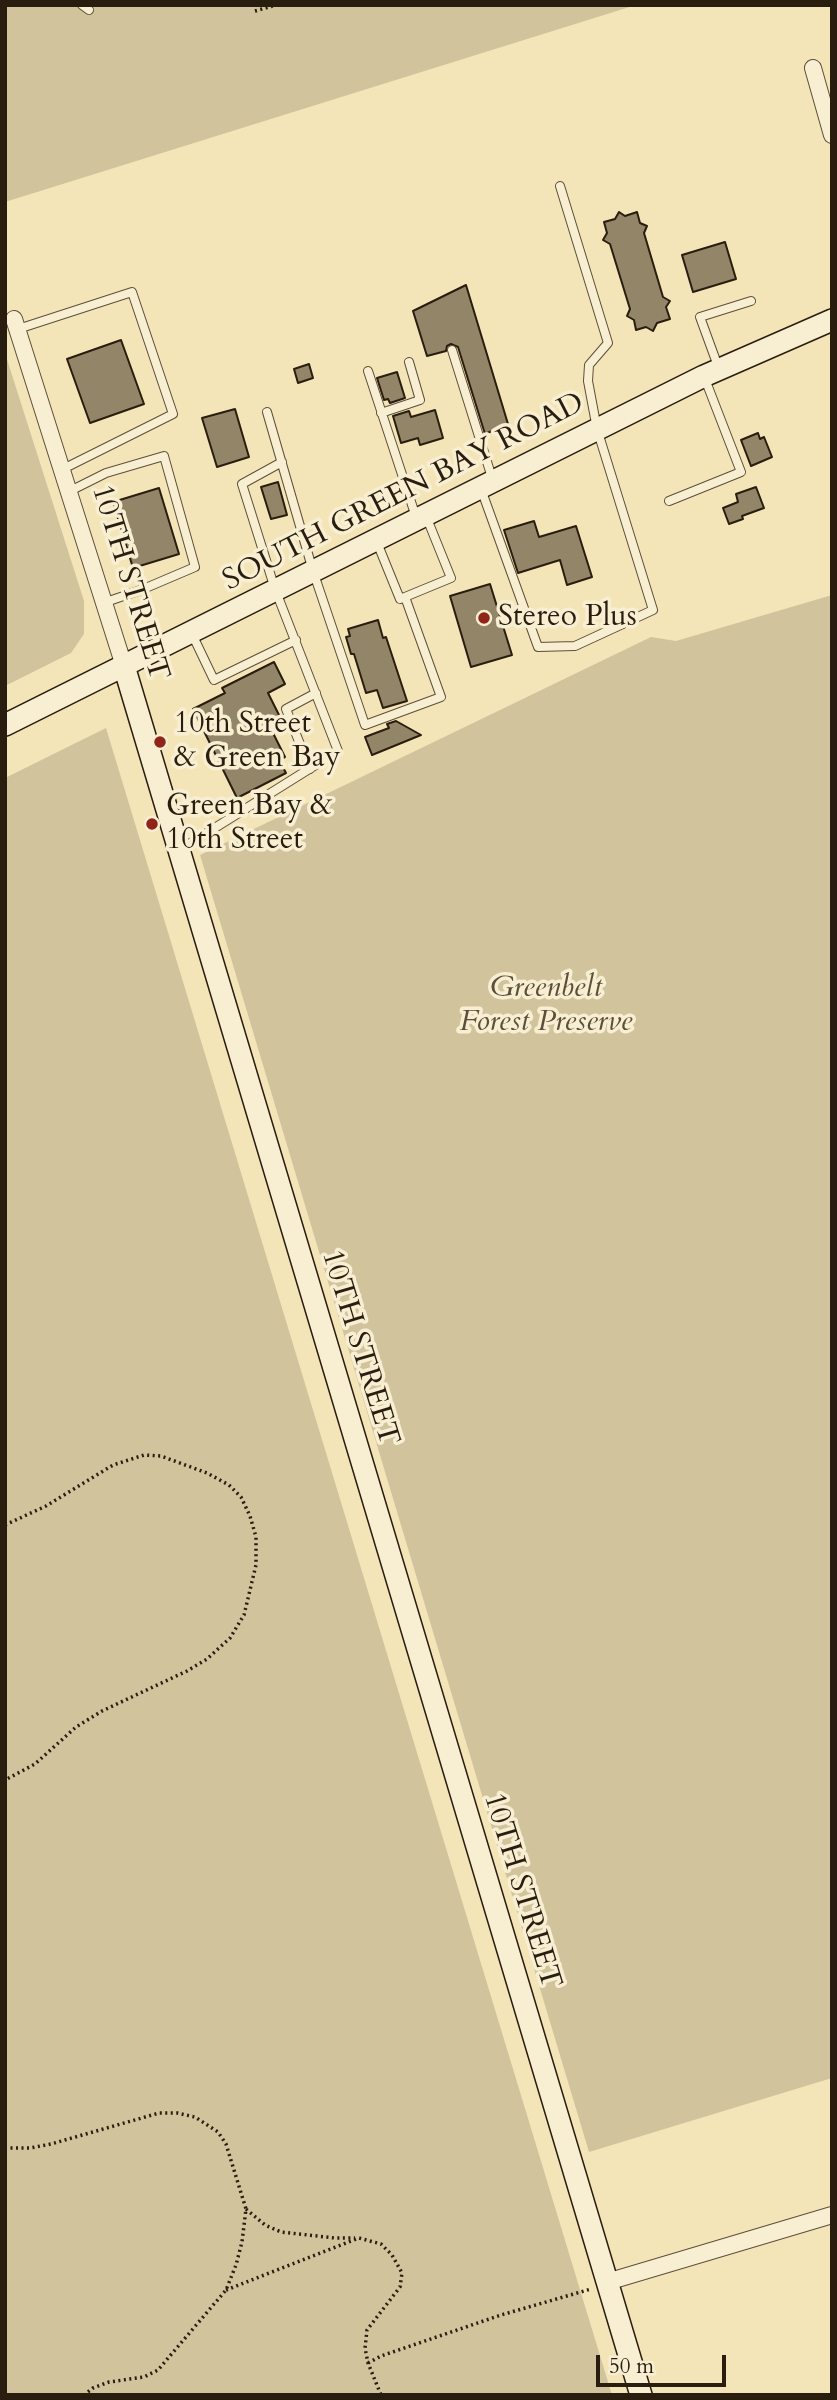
<!DOCTYPE html>
<style>
body{margin:0}
#map{position:relative;width:837px;height:2400px;overflow:hidden;background:#f4e5b9;font-family:Cardo,serif}
canvas{display:block}
.frame{position:absolute;inset:0;border:7px solid #291d0f;pointer-events:none}
.scale{position:absolute;left:596px;top:2355px;width:130px;height:32px;box-sizing:border-box;border:4px solid #291d0f;border-top:0;padding-left:9px;font-size:21px;line-height:24px;white-space:nowrap;color:#291d0f;-webkit-text-stroke:5px #f8eed2;paint-order:stroke}
</style>
<div id="map">
<canvas width="837" height="2400"></canvas>
<div class="frame"></div>
<div class="scale">50 m</div>
</div>
<script>
const ctx = document.querySelector('canvas').getContext('2d');
ctx.lineJoin = 'round';
function paint(path, color) { ctx.fillStyle = color; ctx.fill(path, 'evenodd'); }
const toPath = rows => new Path2D(rows.map(r => 'M' + r).join(''));
function stroke(path, color, width, dash) { ctx.strokeStyle = color; ctx.lineWidth = width; ctx.lineCap = dash ? 'butt' : 'round'; ctx.setLineDash(dash || []); ctx.stroke(path); }
function write(font, color, halo, rows, align = 'center') {
  ctx.font = font + ' Cardo,serif'; ctx.lineWidth = 7; ctx.setLineDash([]); ctx.textBaseline = 'middle'; ctx.strokeStyle = halo; ctx.fillStyle = color; for (const [text, x, y, turn = 0] of rows) {
    ctx.save(); ctx.translate(x, y); ctx.rotate((+turn || 0) * Math.PI / 180); ctx.textAlign = isNaN(turn) ? turn : align; if (halo) ctx.strokeText(text, 0, 0); ctx.fillText(text, 0, 0); ctx.restore();
  }
}
paint(toPath([
 [5,5,636,5,5,202],
 [5,353,84,601,84,634,71,653,5,686],
 [832,595,832,2078,589,2152,200,855,651,637,676,641],
 [106,728,612,2395,5,2395,5,778]
]), '#d1c39c');
const building = toPath([
 [619,212,625,216,637,212,640,223,647,226,644,233,663,297,670,301,666,307,670,319,657,323,653,331,646,327,636,330,634,320,627,316,630,309,610,244,603,240,607,233,604,222,615,219,619,212],
 [725,242,736,279,693,292,682,255,725,242],
 [466,285,508,424,485,434,458,347,451,344,447,346,446,351,427,356,413,311,466,285],
 [121,340,144,404,90,423,67,359,121,340],
 [309,364,313,378,298,383,294,369,309,364],
 [397,372,405,398,390,403,388,399,384,400,377,378,397,372],
 [235,409,249,457,217,467,202,418,235,409],
 [435,410,443,438,420,445,418,438,401,443,393,416,409,411,411,417,435,410],
 [758,433,760,439,764,437,772,457,751,466,741,440,758,433],
 [278,482,287,515,271,519,261,487,278,482],
 [756,487,764,508,742,516,743,519,729,524,723,508,738,502,736,494,756,487],
 [159,488,179,554,133,568,113,502,159,488],
 [534,521,539,537,576,526,592,577,567,585,560,560,518,573,504,530,534,521],
 [490,584,512,655,471,667,450,596,490,584],
 [378,620,383,638,386,637,407,701,383,708,377,690,366,693,354,654,351,654,346,637,350,636,348,629,378,620],
 [274,662,285,684,268,693,281,719,269,725,285,757,279,760,286,773,237,798,193,709,225,693,222,688,274,662],
 [396,721,421,735,372,755,365,737,389,728,387,724,396,721]
]);
paint(building, '#938567');
stroke(building, '#291d0f', 2);
const lane = toPath([
 [82,5,89,10],
 [18,329,132,292,173,414,63,469],
 [452,350,493,481],
 [719,369,700,317,751,301],
 [368,371,416,517],
 [267,412,313,571,365,725,441,697,405,597],
 [381,413,420,400,409,362],
 [481,489,538,647,575,646,653,610,597,429,588,381,589,365,608,343,560,186],
 [70,491,106,473,164,456,195,567,141,590,103,603],
 [669,501,741,472,705,379],
 [376,540,400,599,451,578,426,516],
 [191,632,214,680,296,640],
 [310,769,286,709,316,693],
 [181,849,338,751,275,589,242,484,282,462]
]);
const street = toPath([
 [813,68,832,135],
 [14,319,124,666],
 [607,2282,832,2215]
]);
const secondary = toPath([
 [124,666,641,2395],
 [5,725,704,376,832,320]
]);
stroke(lane, '#5c4f3a', 10);
stroke(street, '#5c4f3a', 18);
stroke(secondary, '#291d0f', 24);
stroke(toPath([
 [255,11,276,5],
 [5,1525,46,1506,113,1465,144,1455,161,1456,207,1473,229,1485,241,1497,250,1516,256,1537,256,1565,244,1615,230,1638,207,1659,187,1671,102,1711,76,1727,35,1764,5,1780],
 [5,2148,30,2148,51,2144,159,2113,177,2113,195,2117,218,2132,226,2144,246,2209,242,2242,236,2265,226,2290,158,2370,144,2377,109,2382,93,2388,84,2395],
 [246,2209,265,2225,281,2232,335,2238,355,2238],
 [226,2290,359,2238,381,2244,392,2255,402,2273,400,2287,367,2330,365,2348,368,2363,381,2395],
 [368,2363,381,2356,501,2315,591,2289]
]), '#291d0f', 3.5, [2, 3.5]);
stroke(lane, '#f8eed2', 8);
stroke(street, '#f8eed2', 16);
stroke(secondary, '#f8eed2', 21);
for (const [x, y, r, color] of [
 [484,618,7,"#8f2418"],
 [160,742,7,"#8f2418"],
 [152,824,7,"#8f2418"]
]) { const dot = new Path2D(); dot.arc(x, y, r, 0, 2 * Math.PI); ctx.fillStyle = color; ctx.fill(dot); stroke(dot, '#f8eed2', 2.5); }
write('30px', '#291d0f', '#f8eed2', [
 ["SOUTH GREEN BAY ROAD",404,493,-27],
 ["10TH STREET",129,583,73],
 ["10TH STREET",359,1348,73],
 ["10TH STREET",521,1891,73]
]);
write('30px', '#291d0f', '#f8eed2', [
 ["Stereo Plus",498,618],
 ["10th Street",174,725],
 ["& Green Bay",174,759],
 ["Green Bay &",166,807],
 ["10th Street",166,841]
], 'left');
write('italic 30px', '#5b4f39', '#f8eed2', [
 ["Greenbelt",546,989],
 ["Forest Preserve",546,1023]
]);
</script>
